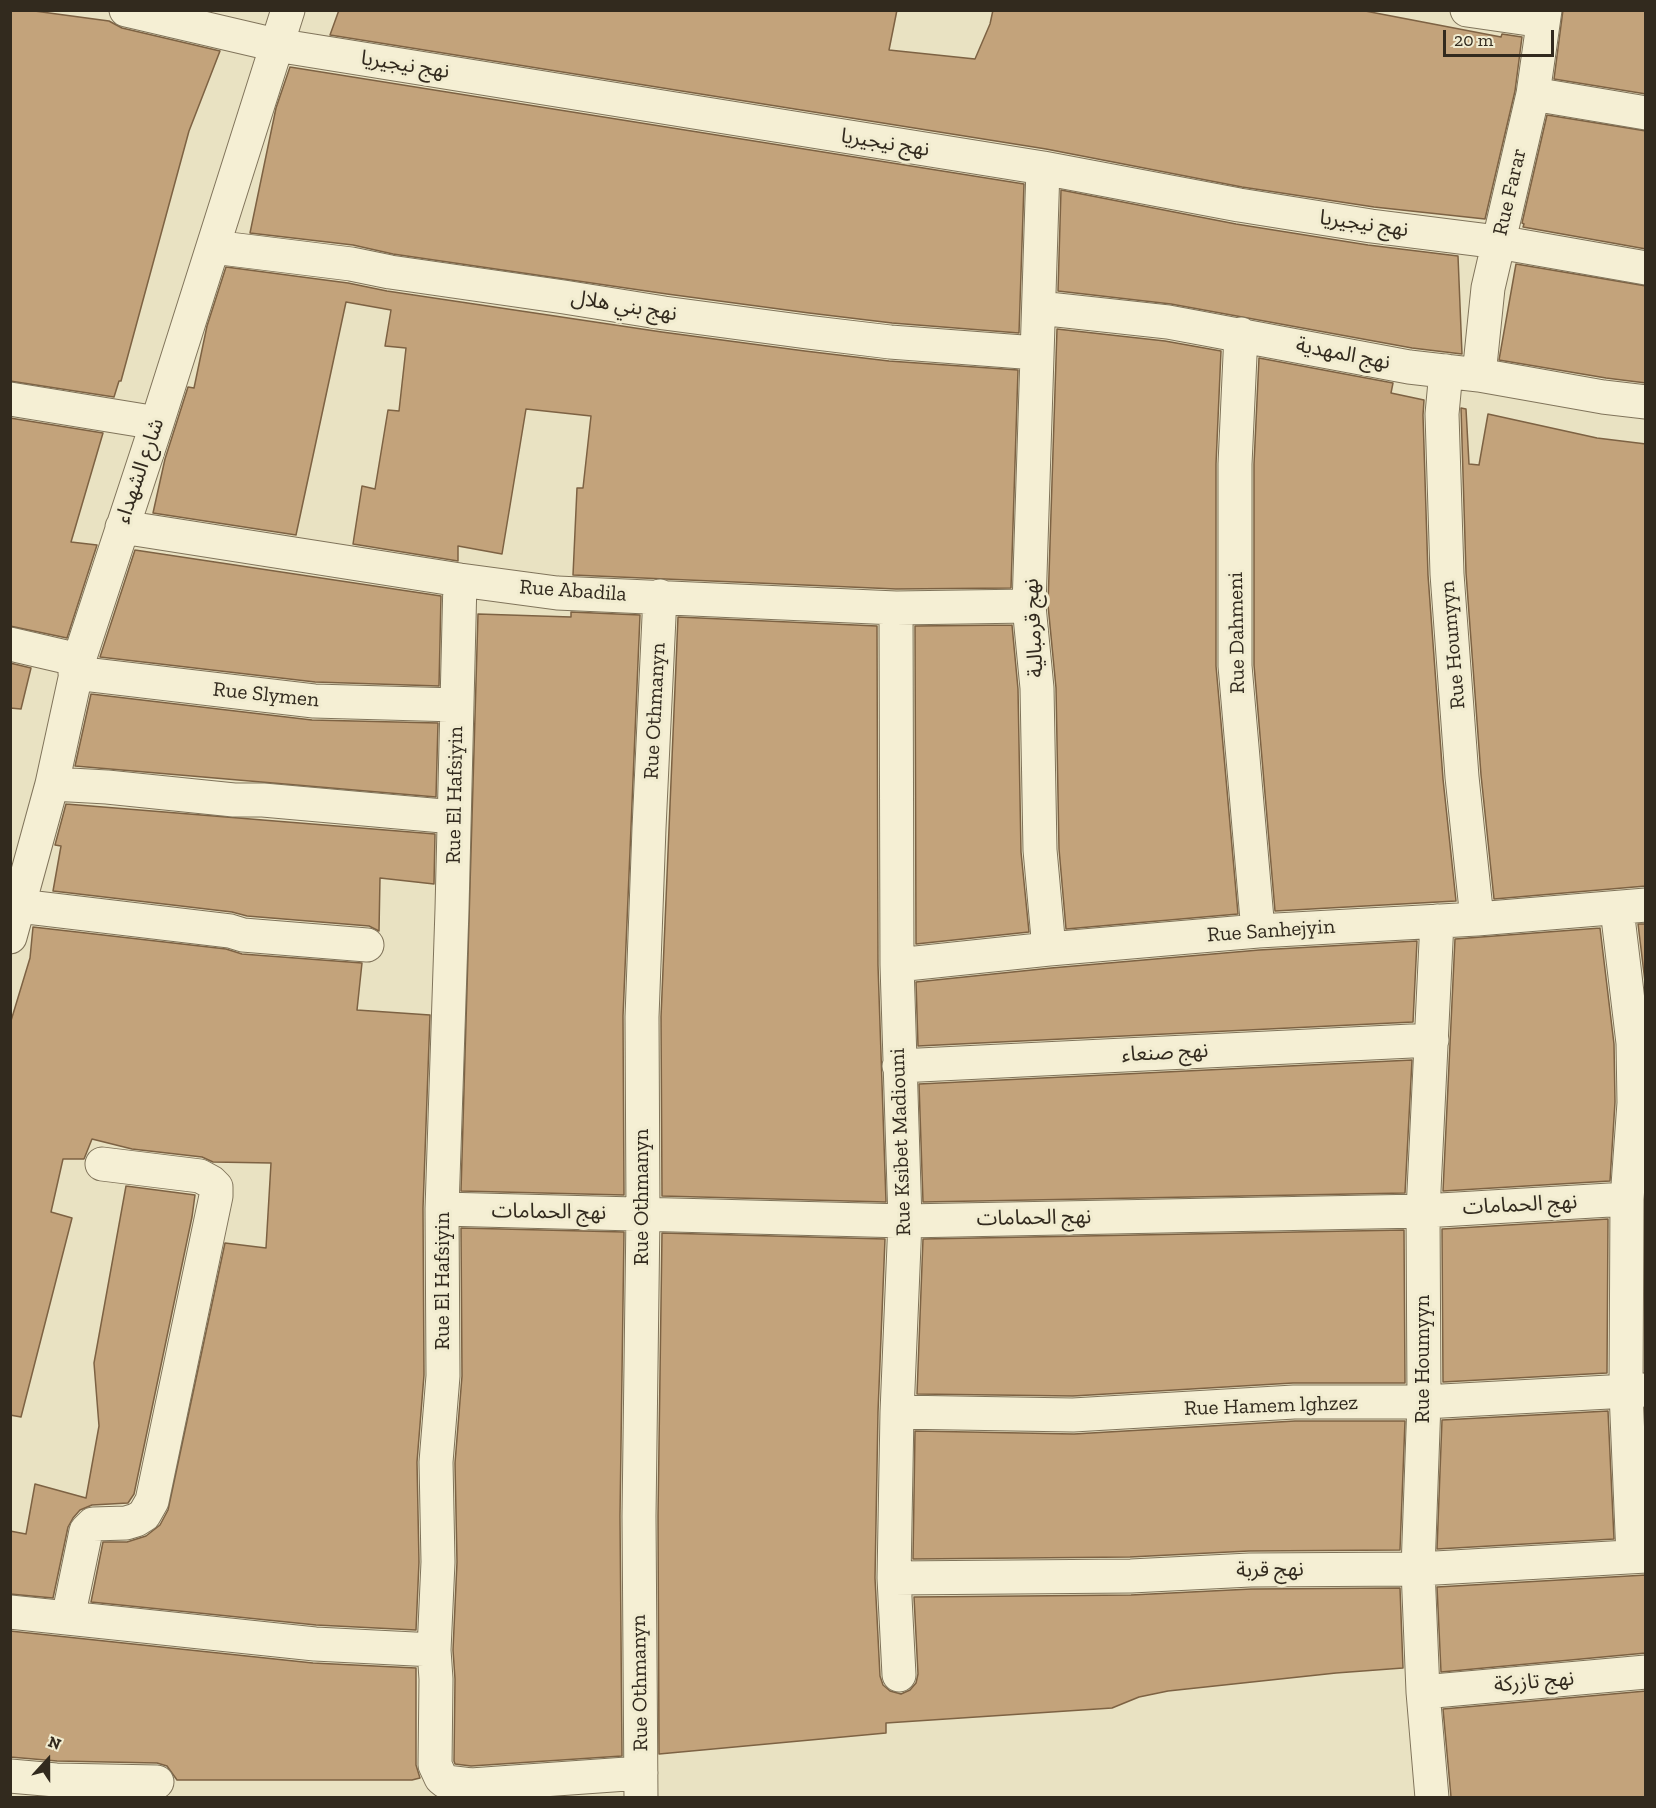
<!DOCTYPE html>
<meta charset="utf-8">
<style>
body{margin:0}
#map{position:relative;width:1656px;height:1808px;overflow:hidden;background:#e9e2c2;font-family:"Zilla Slab",serif}
canvas{display:block}
.frame{position:absolute;inset:0;border:12px solid #322a1e;pointer-events:none}
.north{position:absolute;left:18px;top:1730px;width:60px;height:60px;-webkit-text-stroke:4px #f1ecd0;paint-order:stroke;rotate:21deg;font-size:16px;font-weight:700;line-height:24px;text-align:center;color:#322a1e}
.north::after{content:'';display:block;margin:auto;width:21px;height:27px;background:#322a1e;clip-path:polygon(50% 0,100% 100%,50% 72%,0 100%)}
.scale{position:absolute;left:1443px;top:30px;width:111px;height:27px;box-sizing:border-box;border:3px solid #322a1e;border-top:0;padding-left:8px;font-size:18px;line-height:21px;white-space:nowrap;color:#322a1e;-webkit-text-stroke:4px #f1ecd0;paint-order:stroke}
</style>
<div id="map">
<canvas width="1656" height="1808"></canvas>
<div class="frame"></div>
<div class="north">N</div>
<div class="scale">20 m</div>
</div>
<script>
const ctx = document.querySelector('canvas').getContext('2d');
ctx.lineJoin = 'round';
function paint(path, color) { ctx.fillStyle = color; ctx.fill(path, 'evenodd'); }
const toPath = rows => new Path2D(rows.map(r => 'M' + r).join(''));
function stroke(path, color, width, dash) { ctx.strokeStyle = color; ctx.lineWidth = width; ctx.lineCap = dash ? 'butt' : 'round'; ctx.setLineDash(dash || []); ctx.stroke(path); }
function write(font, color, halo, rows, align = 'center') {
  ctx.font = font + ' "Zilla Slab","Noto Sans Arabic",serif'; ctx.lineWidth = 6; ctx.setLineDash([]); ctx.textBaseline = 'middle'; ctx.strokeStyle = halo; ctx.fillStyle = color; for (const [text, x, y, turn = 0] of rows) {
    ctx.save(); ctx.translate(x, y); ctx.rotate((+turn || 0) * Math.PI / 180); ctx.textAlign = isNaN(turn) ? turn : align; if (halo) ctx.strokeText(text, 0, 0); ctx.fillText(text, 0, 0); ctx.restore();
  }
}
const building = toPath([
 [10,10,27,10,109,21,122,28,220,51,189,131,121,381,119,381,114,397,10,381,10,10],
 [339,10,897,10,889,50,975,59,990,24,993,10,1360,10,1501,37,1502,34,1522,37,1515,91,1485,219,1374,207,1242,187,1046,149,330,35,339,10],
 [1563,10,1646,10,1646,94,1554,79,1563,10],
 [290,67,1024,184,1019,333,892,323,809,313,667,294,393,254,353,245,250,233,276,108,290,67],
 [1547,115,1646,131,1646,249,1523,227,1524,224,1522,223,1547,115],
 [1061,190,1236,224,1368,245,1458,256,1462,354,1412,348,1171,304,1058,291,1061,190],
 [1516,264,1646,286,1646,383,1606,378,1499,360,1516,264],
 [226,267,348,283,387,291,662,332,805,351,889,361,1018,370,1011,588,896,589,573,575,577,488,583,488,591,416,526,409,502,554,458,546,458,561,353,544,362,486,375,489,388,410,399,411,406,348,385,346,391,310,346,302,296,535,153,513,165,459,188,387,194,388,207,326,226,267],
 [1057,329,1165,341,1221,351,1216,464,1216,666,1238,914,1066,929,1059,849,1056,688,1048,605,1057,329],
 [1259,358,1393,383,1391,393,1424,400,1423,415,1428,575,1443,779,1456,901,1275,911,1254,665,1254,464,1259,358],
 [1461,408,1466,409,1469,464,1479,465,1488,414,1597,438,1646,444,1646,886,1494,899,1481,775,1466,573,1461,408],
 [10,418,103,433,71,542,97,545,67,638,10,626,10,418],
 [135,550,441,596,439,686,315,682,100,657,135,550],
 [571,612,640,615,623,1016,624,1195,461,1191,478,614,571,617,571,612],
 [678,617,877,626,878,965,886,1202,662,1196,661,1017,678,617],
 [1012,625,1018,689,1021,852,1029,932,916,944,915,626,1012,625],
 [10,663,31,668,21,709,10,708,10,663],
 [91,694,312,720,438,723,436,797,75,766,91,694],
 [66,804,435,834,434,884,380,878,379,931,369,926,247,916,232,912,53,891,61,846,55,845,66,804],
 [1638,924,1646,924,1646,990,1638,924],
 [33,927,226,949,242,954,362,963,357,1010,430,1015,423,1208,424,1375,417,1462,419,1562,416,1630,316,1625,91,1602,103,1542,127,1542,146,1536,160,1525,168,1510,225,1243,266,1248,271,1163,213,1162,202,1157,132,1149,92,1139,84,1159,63,1159,51,1212,72,1218,21,1417,10,1415,10,1024,30,958,33,927],
 [1600,928,1614,1044,1615,1102,1610,1181,1443,1191,1455,939,1600,928],
 [1417,941,1413,1022,918,1046,916,982,1051,968,1259,950,1417,941],
 [1412,1060,1405,1193,923,1202,919,1084,1412,1060],
 [126,1186,195,1195,192,1217,134,1494,128,1503,92,1505,80,1510,73,1518,68,1527,53,1598,10,1594,10,1531,26,1534,35,1484,86,1498,99,1426,94,1363,126,1186],
 [1608,1219,1607,1373,1443,1382,1442,1229,1608,1219],
 [461,1228,624,1232,620,1516,622,1756,471,1766,455,1764,454,1761,455,1679,453,1650,457,1562,455,1463,462,1376,461,1228],
 [1404,1230,1405,1383,1293,1383,1073,1396,917,1394,923,1239,1404,1230],
 [662,1233,885,1239,878,1412,875,1578,880,1676,883,1685,890,1691,901,1694,910,1690,916,1683,918,1674,914,1597,1131,1595,1251,1589,1400,1588,1403,1668,1336,1673,1168,1691,1139,1697,1112,1708,886,1723,886,1733,659,1754,658,1516,662,1233],
 [1608,1411,1614,1539,1437,1549,1442,1420,1608,1411],
 [1295,1421,1405,1421,1400,1550,1249,1551,1130,1557,913,1559,915,1431,1074,1434,1295,1421],
 [1646,1575,1646,1653,1441,1672,1437,1587,1646,1575],
 [10,1631,313,1663,416,1668,416,1765,420,1778,412,1780,177,1780,167,1766,157,1763,57,1761,10,1757,10,1631],
 [1646,1691,1646,1797,1451,1797,1443,1709,1646,1691]
]);
paint(building, '#c3a37b');
stroke(building, '#7d6243', 1.5);
const minor = toPath([
 [126,10,276,45,1043,168,1239,205,1371,226,1498,242,1646,268],
 [1467,10,1543,21],
 [1533,94,1646,113],
 [1043,168,1029,606,1037,688,1040,850,1049,949],
 [213,247,351,264,390,272,564,297,664,313,807,332,890,342,1036,353],
 [1039,308,1168,322,1409,367,1479,375,1603,397,1646,402],
 [1241,334,1235,464,1235,666,1258,931],
 [1446,371,1442,414,1447,574,1462,777,1477,919],
 [1479,375,1488,288,1533,94,1545,10],
 [10,399,157,423],
 [122,527,460,580,557,593,896,608,1029,606],
 [460,580,452,909,442,1209,443,1376,436,1462,438,1562,434,1650,436,1679,435,1765,441,1778,446,1782,471,1785,641,1773],
 [896,608,897,965,905,1221,897,1412,894,1578,899,1675],
 [10,644,79,660],
 [75,673,314,701,457,705],
 [52,784,107,787,234,800,263,800,454,817],
 [19,906,230,931,243,935,367,945],
 [1617,909,1633,1043,1634,1103,1627,1199,1626,1392,1633,1556],
 [10,937,52,784,79,660,157,423,288,10],
 [897,965,1049,949,1258,931,1477,919,1646,905],
 [899,1066,1432,1040],
 [442,1209,905,1221,1423,1211,1627,1199],
 [897,1412,1073,1415,1294,1402,1424,1402,1646,1390],
 [894,1578,1131,1576,1250,1570,1418,1569,1646,1556],
 [10,1612,315,1644,434,1650],
 [68,1618,86,1531,93,1524,126,1523,136,1520,144,1515,152,1501,216,1196,216,1187,211,1182,200,1176,102,1164],
 [1423,1692,1646,1672],
 [10,1776,56,1780,157,1782],
 [641,1798,639,1516,643,1214,642,1017,649,828,660,596],
 [1432,1798,1423,1692,1418,1569,1424,1402,1423,1211,1437,921]
]);
stroke(minor, '#80745b', 35);
stroke(minor, '#f5efd4', 33);
write('21px', '#322a1e', '#f1ecd0', [
 ["نهج نيجيريا",405,65,9],
 ["نهج نيجيريا",885,143,9],
 ["Rue Farar",1510,192,-77],
 ["نهج نيجيريا",1364,224,8],
 ["نهج بني هلال",624,306,9],
 ["نهج المهدية",1343,354,11],
 ["شارع الشهداء",140,471,-71],
 ["Rue Abadila",573,591,4],
 ["نهج قرمبالية",1034,628,-93],
 ["Rue Dahmeni",1237,633,-91],
 ["Rue Houmyyn",1453,645,-95],
 ["Rue Slymen",266,695,6],
 ["Rue Othmanyn",655,711,-87],
 ["Rue El Hafsiyin",455,795,-89],
 ["Rue Sanhejyin",1271,931,-4],
 ["نهج صنعاء",1165,1053,-3],
 ["Rue Ksibet Madiouni",901,1142,-92],
 ["Rue Othmanyn",642,1197,-90],
 ["نهج الحمامات",1520,1205,-3],
 ["نهج الحمامات",549,1212,1],
 ["نهج الحمامات",1034,1218,-1],
 ["Rue El Hafsiyin",443,1281,-90],
 ["Rue Houmyyn",1423,1359,-90],
 ["Rue Hamem lghzez",1271,1406,-2],
 ["نهج قربة",1270,1570,-1],
 ["نهج تازركة",1534,1682,-5],
 ["Rue Othmanyn",640,1683,-91]
]);
</script>
